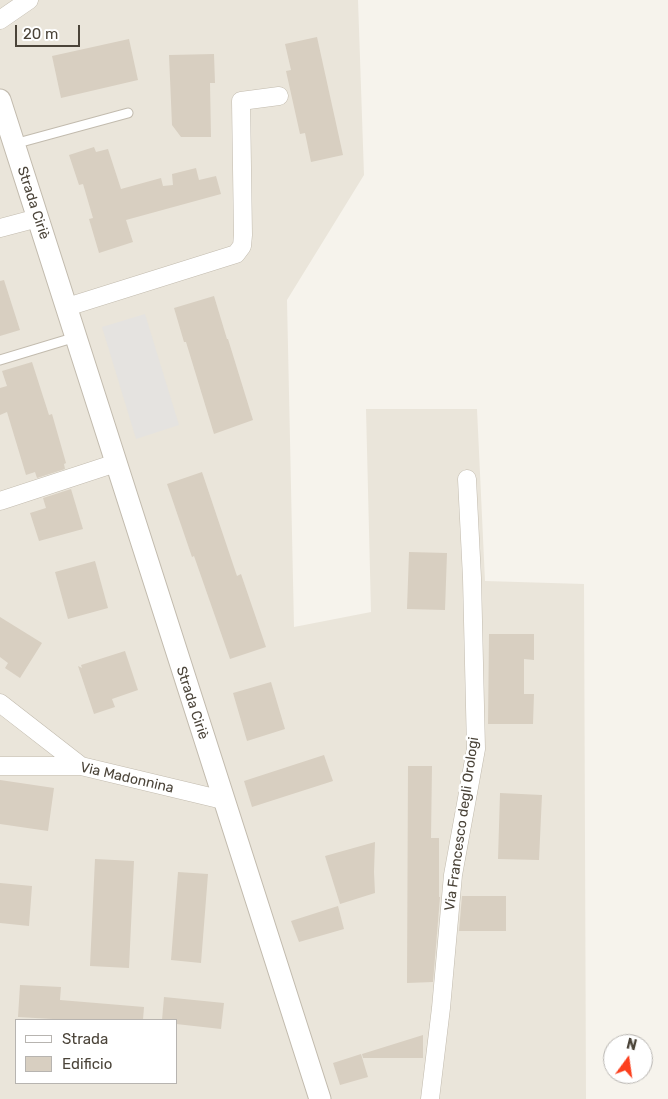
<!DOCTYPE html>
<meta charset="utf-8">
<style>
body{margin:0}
#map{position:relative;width:668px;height:1099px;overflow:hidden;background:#f6f3ec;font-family:Rubik,sans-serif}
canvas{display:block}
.legend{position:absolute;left:15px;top:1019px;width:162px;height:65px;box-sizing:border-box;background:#fff;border:1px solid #b7b4b0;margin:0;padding:6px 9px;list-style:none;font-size:15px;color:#4b4439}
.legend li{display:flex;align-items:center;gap:10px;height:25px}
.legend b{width:25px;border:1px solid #b7b4b0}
.north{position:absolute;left:603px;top:1034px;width:50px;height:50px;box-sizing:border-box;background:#fff;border:1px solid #b7b4b0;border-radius:50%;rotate:14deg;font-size:14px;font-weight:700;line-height:20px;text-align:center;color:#4b4439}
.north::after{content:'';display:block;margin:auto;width:18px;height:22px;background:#fc3f1d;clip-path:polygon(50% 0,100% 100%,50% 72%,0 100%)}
.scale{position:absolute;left:15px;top:25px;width:65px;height:22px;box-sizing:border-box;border:2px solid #4b4439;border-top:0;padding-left:6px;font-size:15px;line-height:18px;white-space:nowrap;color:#4b4439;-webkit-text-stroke:4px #fff;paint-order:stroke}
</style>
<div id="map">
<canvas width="668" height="1099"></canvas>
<ul class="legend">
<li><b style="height:6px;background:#fff"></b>Strada</li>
<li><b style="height:14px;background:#d8cfc1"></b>Edificio</li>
</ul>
<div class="north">N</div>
<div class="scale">20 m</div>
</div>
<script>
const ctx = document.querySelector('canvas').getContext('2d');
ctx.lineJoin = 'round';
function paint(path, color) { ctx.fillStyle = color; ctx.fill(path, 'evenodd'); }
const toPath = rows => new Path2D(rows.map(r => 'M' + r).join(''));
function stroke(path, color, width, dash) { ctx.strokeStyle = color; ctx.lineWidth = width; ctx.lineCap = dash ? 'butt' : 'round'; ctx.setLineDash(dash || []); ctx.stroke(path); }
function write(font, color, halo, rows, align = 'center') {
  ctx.font = font + ' Rubik,sans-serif'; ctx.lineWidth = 5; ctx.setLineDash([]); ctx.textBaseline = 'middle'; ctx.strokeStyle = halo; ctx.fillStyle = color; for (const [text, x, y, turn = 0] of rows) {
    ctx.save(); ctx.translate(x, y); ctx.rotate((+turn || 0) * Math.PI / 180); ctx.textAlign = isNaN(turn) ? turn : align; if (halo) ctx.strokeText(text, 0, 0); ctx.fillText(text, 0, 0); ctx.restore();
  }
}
paint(toPath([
 [0,0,358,0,364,175,287,300,294,627,371,612,366,409,477,409,485,581,584,584,586,1099,0,1099],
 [16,1020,176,1020,176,1083,16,1083]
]), '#eae5da');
paint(toPath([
 [145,314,179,425,136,439,102,327]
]), '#e5e3e0');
paint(toPath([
 [317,37,343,155,311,162,305,133,300,134,286,71,291,70,285,44],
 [129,39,138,80,61,98,52,56],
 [214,54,215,83,210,83,211,137,181,137,172,125,169,55],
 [94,147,96,152,108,149,121,189,161,178,163,186,173,185,172,174,196,168,199,180,216,176,221,194,126,220,133,242,99,253,89,219,93,218,83,184,79,185,69,155],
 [4,280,20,330,0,336,0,281],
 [214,296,227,339,228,339,253,420,214,434,186,342,184,342,174,308],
 [32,362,49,415,52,414,66,463,64,464,65,469,37,478,35,472,26,475,7,412,0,415,0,388,7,386,2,371],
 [202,472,237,576,241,574,266,647,230,659,194,556,192,557,167,484],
 [71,489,83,529,39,541,30,513,46,508,43,498],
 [409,552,447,553,445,610,407,609],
 [95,561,108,608,68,619,55,572],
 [0,617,42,643,20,678,5,668,8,663,0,657],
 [489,634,534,634,534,660,524,659,524,694,534,694,533,724,488,724],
 [125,651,138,690,112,699,115,707,94,714,78,666,82,668,81,665],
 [271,682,285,729,247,741,233,693],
 [324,755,333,781,252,807,244,781],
 [408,766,432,766,431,838,439,838,439,897,440,897,433,982,407,983],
 [0,780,54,788,48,831,0,824],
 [500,793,542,795,539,860,498,859],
 [375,842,374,872,375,893,340,904,325,856],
 [95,859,134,861,129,968,90,966],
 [178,872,208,874,201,963,171,960],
 [0,883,32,886,29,926,0,923],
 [462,896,506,896,506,931,459,931],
 [338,906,344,929,299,942,291,921],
 [20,985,61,987,60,1000,144,1007,143,1020,70,1020,18,1017],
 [164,997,224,1003,221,1029,176,1024,176,1020,162,1020],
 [423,1035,423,1058,363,1058,362,1054],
 [361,1054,368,1077,340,1085,333,1063]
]), '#d8cfc1');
const service = toPath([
 [14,144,128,113],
 [0,360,76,337]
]);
const minor = toPath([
 [0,20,29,0],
 [0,228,38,218],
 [67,307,236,254,242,246,243,235,241,101,279,96],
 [0,501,116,463],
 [0,703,81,766],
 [0,766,81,766,223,800],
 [430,1099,441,1008,453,875,476,749,472,578,467,479]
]);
const tertiary = toPath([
 [0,100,320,1099]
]);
stroke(service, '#c2bbae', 11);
stroke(minor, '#c2bbae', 19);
stroke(tertiary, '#c2bbae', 23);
stroke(service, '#fff', 9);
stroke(minor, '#fff', 18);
stroke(tertiary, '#fff', 21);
write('14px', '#4b4439', '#fff', [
 ["Strada Ciriè",33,203,72],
 ["Strada Ciriè",192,703,72],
 ["Via Madonnina",127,778,13],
 ["Via Francesco degli Orologi",462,824,-82]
]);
</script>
